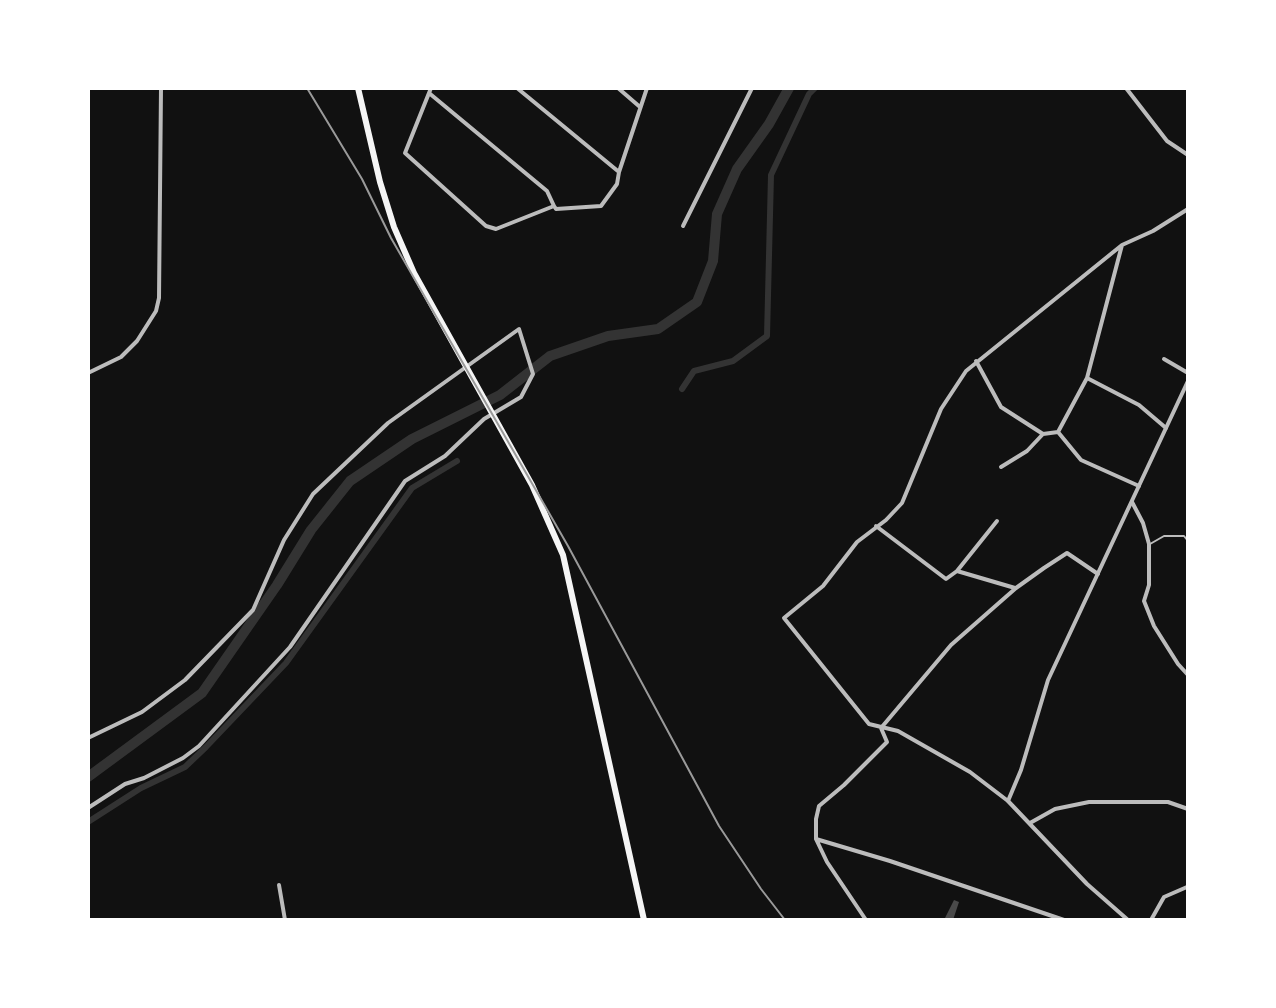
<!DOCTYPE html>
<style>
body{margin:0}
#map{position:relative;width:1276px;height:1008px;overflow:hidden;background:#111;font-family:"Space Grotesk",sans-serif}
canvas{display:block}
.frame{position:absolute;inset:0;border:90px solid #fff;pointer-events:none}
</style>
<div id="map">
<canvas width="1276" height="1008"></canvas>
<div class="frame"></div>
</div>
<script>
const ctx = document.querySelector('canvas').getContext('2d');
ctx.lineJoin = 'round';
const toPath = rows => new Path2D(rows.map(r => 'M' + r).join(''));
function stroke(path, color, width, dash) { ctx.strokeStyle = color; ctx.lineWidth = width; ctx.lineCap = dash ? 'butt' : 'round'; ctx.setLineDash(dash || []); ctx.stroke(path); }
function paint(path, color) { ctx.fillStyle = color; ctx.fill(path, 'evenodd'); }
stroke(toPath([
 [682,389,694,371,733,361,767,336,771,175,809,94,815,88],
 [88,822,141,788,185,767,206,747,286,663,412,488,457,461]
]), '#333', 6);
stroke(toPath([
 [88,777,202,693,277,585,311,530,350,481,412,439,500,395,550,356,608,336,658,329,697,302,713,261,717,214,737,169,769,124,789,88]
]), '#333', 10);
paint(toPath([
 [954,900,959,902,953,920,944,920]
]), '#4a4a4a');
stroke(toPath([
 [1150,544,1164,536,1184,536,1188,541]
]), '#bcbcbc', 2);
stroke(toPath([
 [431,88,405,153,486,226,496,229,554,206,556,209,601,206,617,184,619,172],
 [517,88,619,172,647,88],
 [618,88,640,107],
 [1126,88,1167,141,1188,155],
 [429,93,547,191,554,206],
 [683,226,752,88],
 [1164,359,1188,373],
 [976,361,1001,407,1043,434,1058,432,1087,378,1122,245],
 [1087,378,1139,405,1166,428],
 [1058,432,1081,460,1139,486],
 [1001,467,1027,451,1043,434],
 [1132,502,1143,523,1149,544,1149,585,1144,601,1154,626,1178,664,1188,675],
 [876,526,946,579,957,571,1015,588],
 [957,571,997,521],
 [881,728,951,645,1016,588,1044,568,1067,553,1098,574],
 [88,738,142,712,185,680,253,610,284,540,313,494,388,423,519,329,533,374,521,397,484,419,445,456,405,481,290,647,199,746,183,758,144,778,125,784,88,808],
 [1030,823,1055,809,1089,802,1168,802,1188,809],
 [816,839,890,861,1064,920],
 [279,885,285,920],
 [866,920,827,862,816,839,816,819,819,806,844,785,887,742,881,728],
 [1128,920,1087,884,1008,801,970,772,898,731,869,724,784,618,823,586,857,542,886,520,902,503,941,409,966,371,1122,245,1153,231,1188,209],
 [1151,920,1164,897,1187,887]
]), '#bcbcbc', 4);
stroke(toPath([
 [88,373,121,357,137,341,156,311,159,298,161,88],
 [1008,801,1021,770,1048,680,1188,381]
]), '#bcbcbc', 4);
stroke(toPath([
 [358,88,380,182,394,227,414,273,532,485,563,555,644,920]
]), '#f5f5f5', 6);
stroke(toPath([
 [307,88,362,179,391,238,568,546,719,826,761,889,785,920]
]), '#9a9a9a', 2);
</script>
